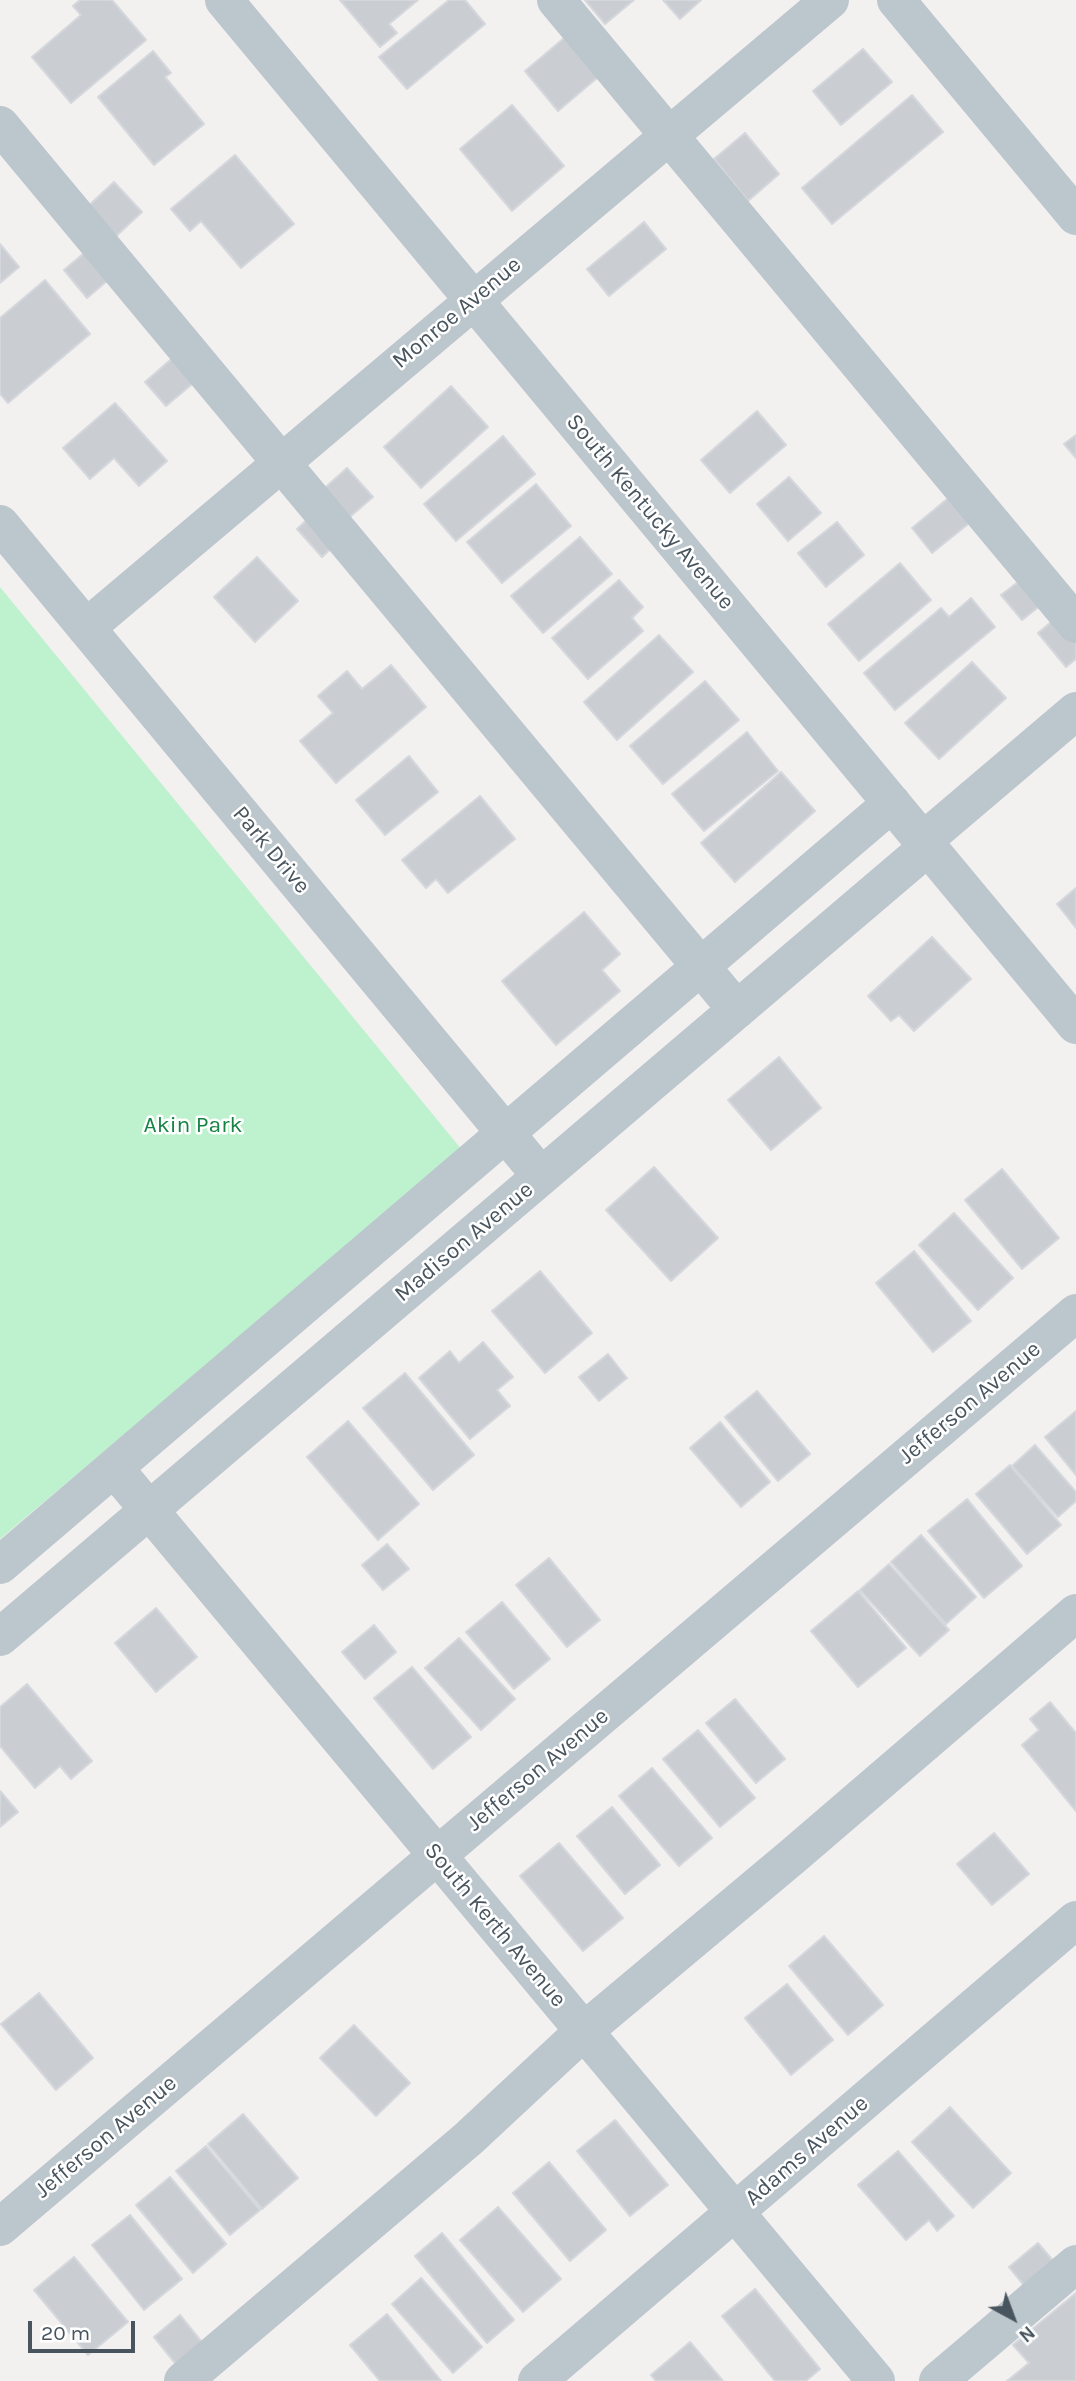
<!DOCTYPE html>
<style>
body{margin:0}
#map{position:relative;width:1076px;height:2381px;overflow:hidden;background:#f3f0f0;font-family:Karla,sans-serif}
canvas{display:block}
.north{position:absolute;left:978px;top:2283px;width:70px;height:70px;-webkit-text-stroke:5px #fff;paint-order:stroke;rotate:139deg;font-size:19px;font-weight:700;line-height:28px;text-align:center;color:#48555e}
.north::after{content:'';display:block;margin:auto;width:24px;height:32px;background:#48555e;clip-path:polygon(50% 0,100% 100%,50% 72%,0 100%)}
.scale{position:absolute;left:28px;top:2321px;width:107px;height:32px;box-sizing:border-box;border:4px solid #48555e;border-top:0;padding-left:9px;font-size:21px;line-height:24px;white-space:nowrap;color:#48555e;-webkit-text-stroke:5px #fff;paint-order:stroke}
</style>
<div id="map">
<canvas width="1076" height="2381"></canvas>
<div class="north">N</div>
<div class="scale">20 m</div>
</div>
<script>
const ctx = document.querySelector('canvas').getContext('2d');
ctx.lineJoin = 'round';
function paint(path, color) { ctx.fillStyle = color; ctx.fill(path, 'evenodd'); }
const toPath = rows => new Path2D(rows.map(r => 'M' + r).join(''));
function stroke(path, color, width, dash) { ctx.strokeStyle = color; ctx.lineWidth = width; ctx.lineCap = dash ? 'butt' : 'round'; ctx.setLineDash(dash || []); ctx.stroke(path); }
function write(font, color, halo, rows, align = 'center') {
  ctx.font = font + ' Karla,sans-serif'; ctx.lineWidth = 5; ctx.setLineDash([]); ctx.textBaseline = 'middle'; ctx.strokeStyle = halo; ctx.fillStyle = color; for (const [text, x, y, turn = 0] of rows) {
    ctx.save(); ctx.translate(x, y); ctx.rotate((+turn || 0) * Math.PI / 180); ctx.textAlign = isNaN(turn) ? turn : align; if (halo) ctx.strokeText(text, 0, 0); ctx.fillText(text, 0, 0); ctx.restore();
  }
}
paint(toPath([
 [0,587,462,1150,0,1539]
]), '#bef1ce');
const building = toPath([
 [80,0,112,0,146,40,71,103,32,57,81,15,73,6,80,0],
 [340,0,418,0,389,24,397,33,380,47,340,0],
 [449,0,465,0,485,24,407,89,379,57,449,0],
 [585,0,634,0,605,24,585,0],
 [663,0,701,0,680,19,663,0],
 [570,33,603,73,558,111,525,71,570,33],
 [863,49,892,82,841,125,813,91,863,49],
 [153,51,171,73,165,77,204,124,154,165,98,97,153,51],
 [912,95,943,132,832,224,802,188,912,95],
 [512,105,564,166,512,211,460,149,512,105],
 [745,133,779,174,748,201,714,159,745,133],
 [235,155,294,224,241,268,201,221,190,231,171,209,235,155],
 [114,182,142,212,112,240,84,210,114,182],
 [644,222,666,249,609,296,587,269,644,222],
 [0,244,19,267,0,283,0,244],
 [90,248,113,276,87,298,64,270,90,248],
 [45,280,90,334,8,403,0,394,0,318,45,280],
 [176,355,197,380,166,406,145,382,176,355],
 [451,386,488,427,421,488,384,447,451,386],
 [115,403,167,461,139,486,114,458,90,479,63,448,115,403],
 [757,411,786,445,730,493,701,460,757,411],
 [1076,435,1076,458,1064,444,1076,435],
 [503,436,535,474,456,541,424,504,503,436],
 [347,468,373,497,344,522,319,493,347,468],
 [789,477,821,513,788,541,757,504,789,477],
 [536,484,571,526,502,583,467,542,536,484],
 [952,495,972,521,932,553,912,528,952,495],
 [313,514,339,541,322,557,297,529,313,514],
 [837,522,864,555,826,587,798,553,837,522],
 [580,537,612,574,543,633,511,596,580,537],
 [257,557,298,601,255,642,214,597,257,557],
 [900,563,931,600,859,661,828,624,900,563],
 [1030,573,1050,598,1022,620,1001,595,1030,573],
 [619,580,643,607,632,618,643,631,588,679,552,638,619,580],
 [971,598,995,627,895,710,864,673,941,608,949,617,971,598],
 [1063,612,1076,628,1076,659,1066,667,1038,633,1063,612],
 [659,635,693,672,617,740,584,702,659,635],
 [972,662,1006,698,939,759,905,723,972,662],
 [391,665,426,707,336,783,300,741,333,713,318,696,347,671,362,689,391,665],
 [705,681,739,720,663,784,630,746,705,681],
 [747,732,778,771,704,831,672,794,747,732],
 [409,756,438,792,385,835,356,800,409,756],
 [781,772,815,811,735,882,701,843,781,772],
 [480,796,515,839,448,893,436,879,426,888,402,860,480,796],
 [1076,888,1076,928,1057,904,1076,888],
 [584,912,620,954,602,970,620,991,556,1045,502,981,584,912],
 [932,937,971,979,914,1031,899,1015,891,1021,868,996,932,937],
 [779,1057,821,1108,771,1150,728,1100,779,1057],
 [654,1167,718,1238,671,1281,606,1210,654,1167],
 [1002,1169,1059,1238,1022,1269,965,1200,1002,1169],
 [954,1213,1013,1278,978,1310,919,1245,954,1213],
 [914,1251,971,1321,933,1352,876,1283,914,1251],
 [540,1271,592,1333,545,1373,492,1311,540,1271],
 [483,1342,513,1377,497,1390,510,1406,470,1439,419,1378,450,1351,459,1363,483,1342],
 [608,1354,627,1378,599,1401,579,1377,608,1354],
 [405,1373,474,1455,433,1490,363,1408,405,1373],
 [757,1391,810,1454,778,1481,725,1417,757,1391],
 [1076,1411,1076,1475,1045,1437,1076,1411],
 [348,1421,419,1504,378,1540,307,1457,348,1421],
 [720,1422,770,1482,741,1507,690,1448,720,1422],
 [1035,1445,1076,1492,1076,1501,1058,1517,1012,1466,1035,1445],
 [1010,1465,1061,1525,1027,1554,976,1494,1010,1465],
 [967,1499,1022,1566,984,1598,928,1531,967,1499],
 [921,1535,976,1597,946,1624,891,1562,921,1535],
 [387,1544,409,1569,383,1590,362,1565,387,1544],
 [549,1558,600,1620,567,1647,516,1585,549,1558],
 [889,1564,949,1630,920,1656,860,1590,889,1564],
 [858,1591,906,1648,858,1687,811,1631,858,1591],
 [502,1602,550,1659,514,1689,466,1632,502,1602],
 [156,1608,197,1657,156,1692,115,1643,156,1608],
 [374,1625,396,1652,365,1679,342,1652,374,1625],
 [459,1638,515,1699,481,1730,425,1668,459,1638],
 [412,1667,471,1737,433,1769,374,1698,412,1667],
 [27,1684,92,1761,71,1779,60,1766,35,1788,0,1746,0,1707,27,1684],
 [735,1699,785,1759,756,1783,706,1723,735,1699],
 [1050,1702,1076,1733,1076,1811,1022,1745,1039,1730,1030,1719,1050,1702],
 [698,1730,755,1798,720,1827,663,1759,698,1730],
 [652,1768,712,1838,679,1866,619,1796,652,1768],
 [0,1791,18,1812,0,1827,0,1791],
 [612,1807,660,1865,625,1894,577,1836,612,1807],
 [994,1833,1029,1874,992,1905,957,1864,994,1833],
 [559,1843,623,1918,583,1951,520,1876,559,1843],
 [824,1936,883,2005,848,2035,789,1966,824,1936],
 [787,1984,833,2040,791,2075,745,2018,787,1984],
 [39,1993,93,2058,56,2090,1,2024,39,1993],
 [354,2025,410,2083,376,2116,320,2058,354,2025],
 [950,2107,1011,2173,973,2208,912,2142,950,2107],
 [243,2114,298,2178,262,2209,208,2144,243,2114],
 [615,2120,668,2185,630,2216,577,2151,615,2120],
 [206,2146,260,2210,230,2235,176,2171,206,2146],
 [898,2151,954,2216,937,2231,929,2220,906,2240,858,2185,898,2151],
 [549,2162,606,2230,570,2261,513,2193,549,2162],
 [170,2177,226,2244,193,2273,136,2205,170,2177],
 [498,2207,561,2279,523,2312,460,2240,498,2207],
 [130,2215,182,2279,144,2310,92,2245,130,2215],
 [442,2233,514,2320,487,2343,415,2256,442,2233],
 [1038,2243,1060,2269,1031,2294,1009,2267,1038,2243],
 [74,2257,128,2322,88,2355,34,2290,74,2257],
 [421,2278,482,2347,453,2373,392,2304,421,2278],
 [755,2289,820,2369,806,2381,775,2381,722,2316,755,2289],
 [1076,2293,1076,2381,1007,2381,1029,2363,1013,2345,1076,2293],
 [387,2314,441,2381,380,2381,350,2345,387,2314],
 [180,2315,205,2346,179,2368,154,2337,180,2315],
 [690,2342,723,2381,656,2381,651,2375,690,2342]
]);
paint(building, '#caced3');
stroke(building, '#d4d7dc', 2);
stroke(toPath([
 [224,0,1076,1025],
 [556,0,1076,624],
 [896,0,1076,216],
 [0,125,737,1010],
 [0,524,541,1176],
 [86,628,830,0],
 [923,841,1076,711],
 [114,1468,876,2381],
 [0,1565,892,803],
 [0,1637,928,847],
 [0,2227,1076,1313],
 [183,2381,468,2139,584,2031,793,1856,1076,1613],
 [537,2381,1076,1920],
 [938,2381,1076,2264]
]), '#bcc6cd', 38);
write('23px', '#48555e', '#fff', [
 ["Monroe Avenue",457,313,-40],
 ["South Kentucky Avenue",650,512,50],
 ["Park Drive",271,850,50],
 ["Madison Avenue",464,1242,-40],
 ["Jefferson Avenue",970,1403,-40],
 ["Jefferson Avenue",538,1770,-40],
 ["South Kerth Avenue",495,1925,50],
 ["Jefferson Avenue",106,2137,-40],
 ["Adams Avenue",807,2151,-41]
]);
write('23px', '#158344', '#fff', [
 ["Akin Park",193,1125]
]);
</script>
